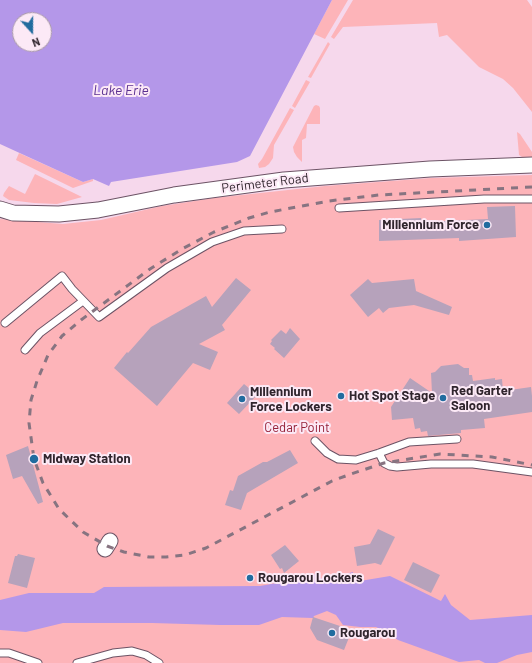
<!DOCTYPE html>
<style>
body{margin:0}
#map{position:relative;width:532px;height:663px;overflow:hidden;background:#f6d8ec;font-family:Barlow,sans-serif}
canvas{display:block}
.north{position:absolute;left:12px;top:12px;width:40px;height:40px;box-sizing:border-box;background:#fce9f6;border:1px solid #aa9ba6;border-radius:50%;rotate:159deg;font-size:11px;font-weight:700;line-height:16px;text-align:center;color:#30252d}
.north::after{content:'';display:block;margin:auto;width:14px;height:18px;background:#216c9f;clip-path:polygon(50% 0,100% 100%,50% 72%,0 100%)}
</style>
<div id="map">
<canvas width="532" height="663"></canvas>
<div class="north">N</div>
</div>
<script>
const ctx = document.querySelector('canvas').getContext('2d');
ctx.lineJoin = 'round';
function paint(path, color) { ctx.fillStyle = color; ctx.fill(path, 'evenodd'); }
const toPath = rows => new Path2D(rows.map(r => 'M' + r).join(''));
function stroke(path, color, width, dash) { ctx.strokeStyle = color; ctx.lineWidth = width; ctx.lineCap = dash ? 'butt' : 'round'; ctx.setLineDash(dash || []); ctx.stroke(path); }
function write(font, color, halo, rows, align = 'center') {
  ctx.font = font + ' Barlow,sans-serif'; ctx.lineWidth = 4; ctx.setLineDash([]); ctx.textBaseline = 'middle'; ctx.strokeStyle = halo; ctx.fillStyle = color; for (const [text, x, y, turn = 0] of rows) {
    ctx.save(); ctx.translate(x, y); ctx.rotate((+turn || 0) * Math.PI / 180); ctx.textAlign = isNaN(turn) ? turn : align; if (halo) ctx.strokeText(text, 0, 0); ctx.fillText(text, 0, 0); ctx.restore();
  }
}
paint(toPath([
 [332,0,348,0,325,39,314,34],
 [353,0,527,0,532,7,532,112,513,88,503,79,479,67,447,35,439,37,437,23,343,27,334,39,331,37],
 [328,42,330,44,311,78,308,77],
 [306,80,310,82,295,108,292,106],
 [316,105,319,106,320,108,320,124,307,124,306,138,302,140,302,162,297,157,294,152,293,147,314,106],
 [290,108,294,110,274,145,273,158,269,164,265,167,259,168,258,164,262,159],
 [517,132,520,134,532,152,532,157,522,157,519,155],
 [19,153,83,182,93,179,93,181,73,188,16,160],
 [35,174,82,197,57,204,34,203,9,200,3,196,4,193,9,186,25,194],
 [532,175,532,663,0,663,0,219,63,224,101,220,162,206,214,198,325,186,431,178]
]), '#fdb4b9');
paint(toPath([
 [0,0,332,0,250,156,237,162,111,182,109,186,93,179,83,182,0,144],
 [20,20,44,20,44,44,20,44],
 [353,572,354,582,390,576,441,601,445,594,451,605,470,620,532,615,532,652,517,655,497,663,485,663,479,660,459,662,398,640,384,631,376,627,360,627,343,625,336,615,327,611,314,616,313,618,282,617,259,625,220,625,152,623,63,623,26,632,0,630,0,600,29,593,94,593,104,587,260,586,288,581,314,574,324,580]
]), '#b497e9');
paint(toPath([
 [515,206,516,237,459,241,459,238,379,241,379,220,421,218,422,222,488,219,487,207],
 [236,278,251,290,222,325,225,330,199,344,218,352,210,370,193,363,157,406,114,368,127,352,128,353,151,327,206,296,212,307],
 [368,279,372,283,414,279,416,291,452,307,449,315,414,305,389,308,383,313,379,308,368,317,350,295],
 [290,328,300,339,284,358,274,349,275,348,270,344,272,341,271,340,281,330,286,334],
 [458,364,464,368,469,368,469,375,472,375,473,381,495,378,495,380,502,379,503,391,531,387,532,396,532,412,484,419,485,428,461,430,461,433,428,436,427,431,421,432,420,428,415,429,413,418,392,420,391,407,410,378,432,393,431,373,435,372,441,366],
 [244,384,257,395,239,414,227,403],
 [28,446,43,502,38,504,22,476,13,479,6,455],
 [290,450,298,463,247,493,241,510,225,505,230,490,233,491,238,476,263,462,267,462],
 [378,529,395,537,381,565,375,563,357,566,354,547,370,544],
 [285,545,299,561,284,573,282,568,280,569,271,555],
 [18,554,35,558,27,588,8,583,15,556,17,556],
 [413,562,440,575,431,593,404,580],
 [313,617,352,630,344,650,317,640,310,628]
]), '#b6a2bb');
const lane = toPath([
 [339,208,484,199,532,199],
 [5,323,62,276,72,289,99,317,167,268,212,242,244,231,282,229],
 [25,350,40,333,83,301],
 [315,441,327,453,338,459,356,460,379,453,409,442,457,439],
 [379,453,384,463,390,466,397,467,431,464,473,464,532,472],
 [0,653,9,653,38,663],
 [77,663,113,653,132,651,146,655,159,663]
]);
const street = toPath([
 [0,209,13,213,59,214,98,210,174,195,284,180,430,169,532,165],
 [105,549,110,541]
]);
stroke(lane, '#6c5365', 9);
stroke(street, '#6c5365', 17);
stroke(lane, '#fff', 7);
stroke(street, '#fff', 15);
stroke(toPath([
 [532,187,379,195,329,201,270,212,249,218,214,232,182,249,150,269,81,320,62,336,48,355,37,381,31,400,29,423,34,459,43,483,59,509,83,532,107,546,124,552,149,557,166,557,185,555,206,548,332,481,351,474,384,463,440,454,492,457,532,465]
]), '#877481', 3, [7, 7]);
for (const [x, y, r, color] of [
 [487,225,4,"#216c9f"],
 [341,396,4,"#216c9f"],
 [443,398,4,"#216c9f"],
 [242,399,4,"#216c9f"],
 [34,459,5,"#216c9f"],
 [250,578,4,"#216c9f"],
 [332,633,4,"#216c9f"]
]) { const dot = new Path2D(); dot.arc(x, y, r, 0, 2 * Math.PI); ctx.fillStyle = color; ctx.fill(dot); stroke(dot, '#fce9f6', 1.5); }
write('13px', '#30252d', '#fce9f6', [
 ["Perimeter Road",265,183,-7]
]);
write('bold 13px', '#30252d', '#fce9f6', [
 ["Millennium Force",479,225,"right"],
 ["Red Garter",451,391],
 ["Saloon",451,406],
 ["Millennium",250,392],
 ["Force Lockers",250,407],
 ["Hot Spot Stage",349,396],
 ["Midway Station",43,459],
 ["Rougarou Lockers",258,578],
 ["Rougarou",340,633]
], 'left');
write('13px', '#952138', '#fce9f6', [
 ["Cedar Point",297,428]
]);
write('italic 14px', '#5b3191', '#fce9f6', [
 ["Lake Erie",121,90]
]);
</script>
